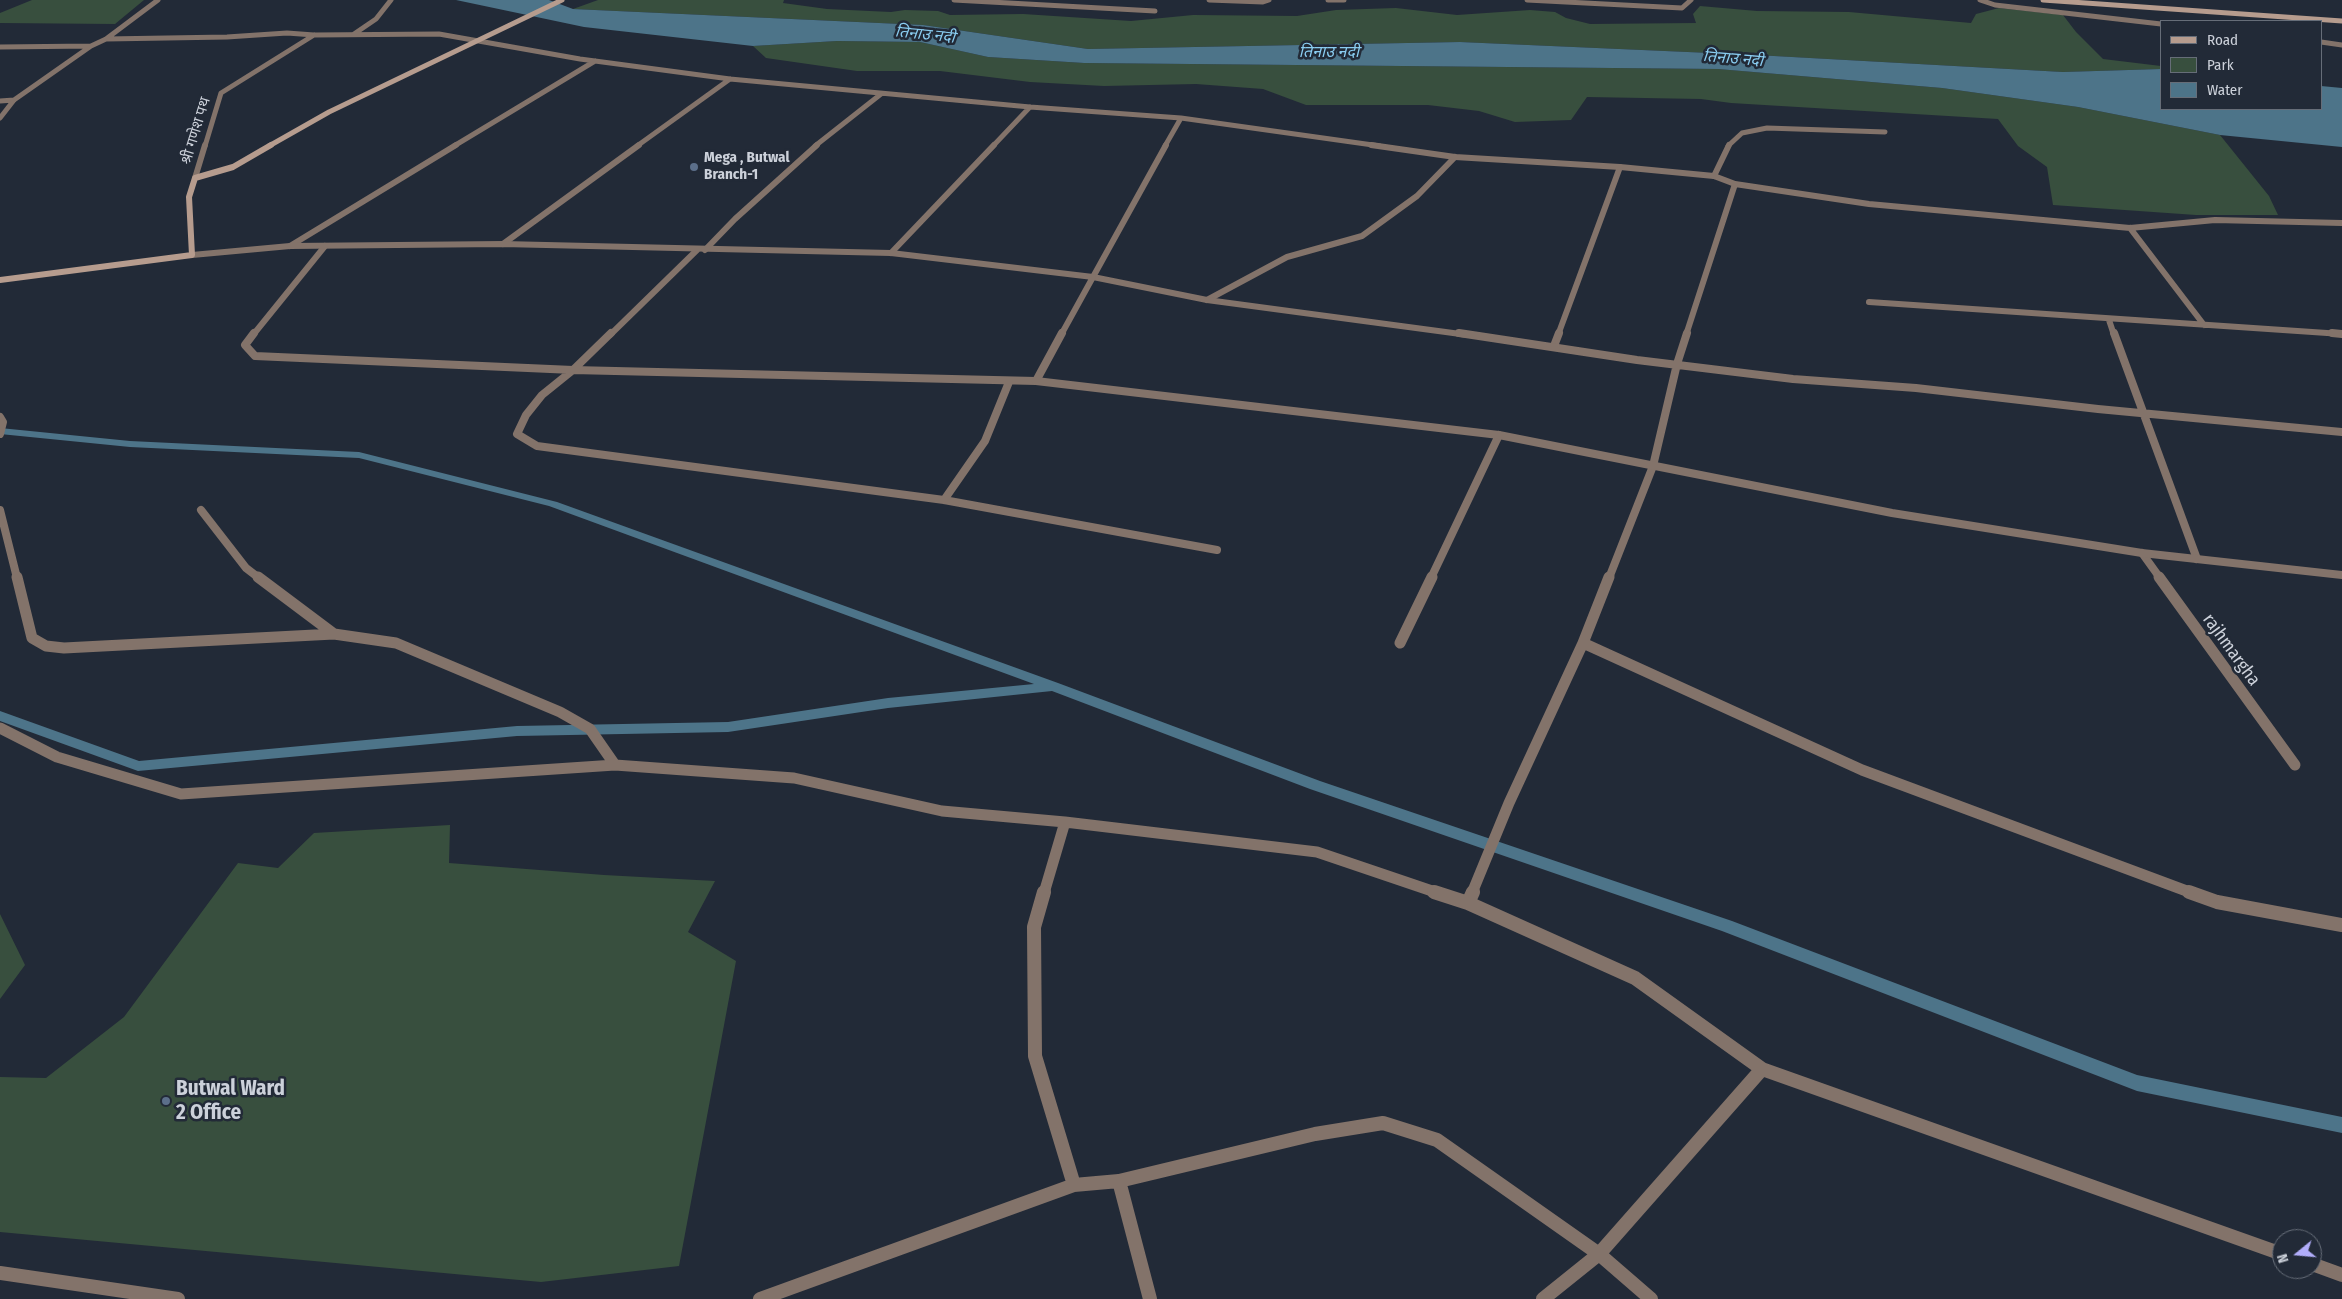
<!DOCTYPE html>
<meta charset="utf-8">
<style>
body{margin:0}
#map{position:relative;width:2342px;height:1299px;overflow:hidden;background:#222a37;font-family:"Fira Sans Condensed",sans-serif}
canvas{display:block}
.legend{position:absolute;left:2160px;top:20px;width:162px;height:90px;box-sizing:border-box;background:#222a37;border:1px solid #666d78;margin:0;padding:6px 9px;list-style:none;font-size:15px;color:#ccd1da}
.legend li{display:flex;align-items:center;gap:10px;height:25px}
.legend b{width:25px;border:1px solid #666d78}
.north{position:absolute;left:2272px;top:1229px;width:50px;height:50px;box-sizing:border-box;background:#222a37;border:1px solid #666d78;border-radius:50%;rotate:253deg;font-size:14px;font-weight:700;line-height:20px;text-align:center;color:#ccd1da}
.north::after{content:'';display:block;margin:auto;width:18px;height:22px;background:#b1adfa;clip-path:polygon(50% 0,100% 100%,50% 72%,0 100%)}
</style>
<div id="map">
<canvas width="2342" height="1299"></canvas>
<ul class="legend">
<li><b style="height:6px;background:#b69c8e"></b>Road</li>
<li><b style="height:14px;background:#384f3e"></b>Park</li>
<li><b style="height:14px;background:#4d7489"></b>Water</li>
</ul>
<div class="north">N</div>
</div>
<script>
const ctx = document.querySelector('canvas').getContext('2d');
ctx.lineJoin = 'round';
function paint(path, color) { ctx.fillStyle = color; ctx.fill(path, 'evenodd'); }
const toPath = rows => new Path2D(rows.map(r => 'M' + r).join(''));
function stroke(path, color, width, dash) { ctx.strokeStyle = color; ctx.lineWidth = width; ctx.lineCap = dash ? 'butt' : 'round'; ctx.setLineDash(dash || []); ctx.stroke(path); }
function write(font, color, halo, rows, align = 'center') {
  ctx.font = font + ' "Fira Sans Condensed","Noto Sans Devanagari",sans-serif'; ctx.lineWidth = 5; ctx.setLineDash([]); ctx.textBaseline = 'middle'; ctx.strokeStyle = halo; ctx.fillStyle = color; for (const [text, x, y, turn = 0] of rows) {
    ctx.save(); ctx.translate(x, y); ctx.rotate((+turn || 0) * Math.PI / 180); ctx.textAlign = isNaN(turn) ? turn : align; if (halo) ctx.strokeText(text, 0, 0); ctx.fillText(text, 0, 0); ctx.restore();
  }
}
paint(toPath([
 [32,0,144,0,115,24,0,23,0,13],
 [598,0,784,0,783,3,827,9,891,12,905,10,938,11,950,15,1023,14,1131,21,1193,15,1297,16,1336,10,1396,8,1457,15,1530,10,1555,12,1566,18,1590,24,1696,23,1693,14,1700,6,1757,11,1849,12,1971,23,1976,14,1999,8,2063,15,2076,32,2103,59,2161,66,2161,69,2063,72,1756,55,1460,42,1088,49,923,25,573,9],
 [837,41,920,42,988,57,1084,63,1718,69,1942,88,2078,107,2220,135,2269,196,2278,215,2196,215,2053,205,2047,167,2018,146,1998,119,1731,103,1701,99,1587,97,1571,120,1515,122,1479,111,1428,105,1306,105,1263,89,1196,84,1104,86,1030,82,940,71,857,71,766,58,753,46],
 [450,825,449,863,604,875,715,881,688,932,736,961,679,1266,541,1282,0,1232,0,1077,46,1078,124,1017,238,863,278,868,314,833],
 [0,914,25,965,0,999]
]), '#384f3e');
paint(toPath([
 [456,0,549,0,573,9,923,25,1088,49,1460,42,1756,55,2063,72,2161,69,2161,109,2321,109,2321,86,2342,88,2342,147,2220,135,2078,107,1942,88,1718,69,1084,63,988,57,920,42,837,41,753,46,584,27]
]), '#4d7489');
paint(toPath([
 [0,428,130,441,359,452,557,502,1058,683,1320,781,1732,921,2137,1075,2342,1117,2342,1133,2137,1091,1722,931,1310,789,1052,691,888,708,728,732,517,736,138,771,0,721,0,711,139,761,517,726,728,722,888,698,1034,684,549,506,359,458,130,447,0,434,0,428]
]), '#4d7489');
stroke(toPath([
 [1728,146,1742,133,1767,128,1885,132]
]), '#83736a', 5);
stroke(toPath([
 [1714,176,1729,145],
 [1207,300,1287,257,1362,236,1417,196,1455,157],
 [1558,335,1620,167]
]), '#83736a', 6);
stroke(toPath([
 [1554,346,1559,333],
 [2142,553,2160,578]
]), '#83736a', 8);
stroke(toPath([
 [2159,577,2295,765]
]), '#83736a', 11);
stroke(toPath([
 [954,0,1155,11],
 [1209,0,1263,2,1269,0],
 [1328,0,1344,0],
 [1527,0,1682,8,1691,0],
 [1980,0,1995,5,2161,24],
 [354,34,376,19,391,0],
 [106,39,158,0],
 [2321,42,2342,45],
 [0,47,91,46],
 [0,101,14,100],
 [0,118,14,100,91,46,106,39,227,37,287,33,314,35,439,34,580,59,730,79,1030,107,1181,118,1380,146],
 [205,146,221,93,314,35],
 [454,146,595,61],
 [637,146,730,79],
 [815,146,881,94],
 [993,146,1030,107],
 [1165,146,1181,118]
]), '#83736a', 5);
stroke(toPath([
 [1166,145,1093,277,1207,300,1468,335],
 [1371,145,1455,157,1620,167,1714,176,1735,184,1869,204,2130,228,2215,220,2342,223],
 [195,178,205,145],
 [2130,228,2204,325],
 [503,244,639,145],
 [290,246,456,145],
 [705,250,735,219,817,145],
 [891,253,994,145],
 [1869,302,2342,334],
 [2109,320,2114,335],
 [253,335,325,246],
 [610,335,697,250],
 [1686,335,1735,184]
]), '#83736a', 6);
stroke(toPath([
 [254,333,245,345,255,356,573,370,1036,381],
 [611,333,573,370,542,395,526,415,517,434,537,446,944,500,1217,550],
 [1459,333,1637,360,1793,379,1916,388,2098,409,2342,432],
 [2114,333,2197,559],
 [2332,333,2342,334],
 [0,417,3,422,0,434],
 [944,500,985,441,1009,382],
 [0,510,17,578],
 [201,510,246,568,259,578],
 [1431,578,1499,435],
 [1609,578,1653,466,1677,364,1687,333]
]), '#83736a', 8);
stroke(toPath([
 [17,577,32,638,46,646,64,648,334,634,396,643,560,712,590,729,615,765,794,778,942,811,1065,822,1317,852,1438,893],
 [258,577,334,634],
 [1400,643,1432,577],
 [1583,643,1609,577],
 [0,728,57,757,181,794,615,765],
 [1044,893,1065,822],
 [1472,893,1509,803,1583,643,1862,770,2192,893]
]), '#83736a', 11);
stroke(toPath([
 [1044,892,1034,927,1035,1056,1074,1185],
 [1434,892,1468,903,1635,978,1762,1069,2282,1254],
 [2189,892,2217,902,2342,925],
 [1468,903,1473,892],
 [1119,1181,1150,1299],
 [2312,1264,2342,1275],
 [0,1273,178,1299],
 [760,1299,1074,1185,1119,1181,1315,1134,1383,1123,1437,1140,1599,1254,1651,1299],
 [1543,1299,1599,1254,1762,1069]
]), '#83736a', 14);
stroke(toPath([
 [192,255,290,246,503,244,891,253,1093,277,1061,335]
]), '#83736a', 6);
stroke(toPath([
 [1062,333,1036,381,1499,435,1892,513,2142,553,2342,575]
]), '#83736a', 8);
stroke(toPath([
 [2043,0,2342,21],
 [269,146,329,112,562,0]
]), '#b69c8e', 5);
stroke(toPath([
 [0,280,192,255,189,197,195,178,233,167,271,145]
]), '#b69c8e', 6);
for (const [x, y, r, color] of [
 [694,167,5,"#5c6f8a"],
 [166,1101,5,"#5c6f8a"]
]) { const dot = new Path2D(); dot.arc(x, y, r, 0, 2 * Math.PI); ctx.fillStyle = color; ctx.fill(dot); stroke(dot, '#222a37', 2); }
write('15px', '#ccd1da', '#222a37', [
 ["श्री गणेश पथ",196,131,-73]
]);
write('bold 15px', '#ccd1da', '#222a37', [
 ["Mega , Butwal",704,158],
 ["Branch-1",704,175]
], 'left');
write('italic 16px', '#8acdf1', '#222a37', [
 ["तिनाउ नदी",925,35,6],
 ["तिनाउ नदी",1329,53],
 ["तिनाउ नदी",1733,59,5]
]);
write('18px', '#ccd1da', '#222a37', [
 ["rajhmargha",2231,650,54]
]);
write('bold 21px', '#ccd1da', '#222a37', [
 ["Butwal Ward",176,1089],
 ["2 Office",176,1113]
], 'left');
</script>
